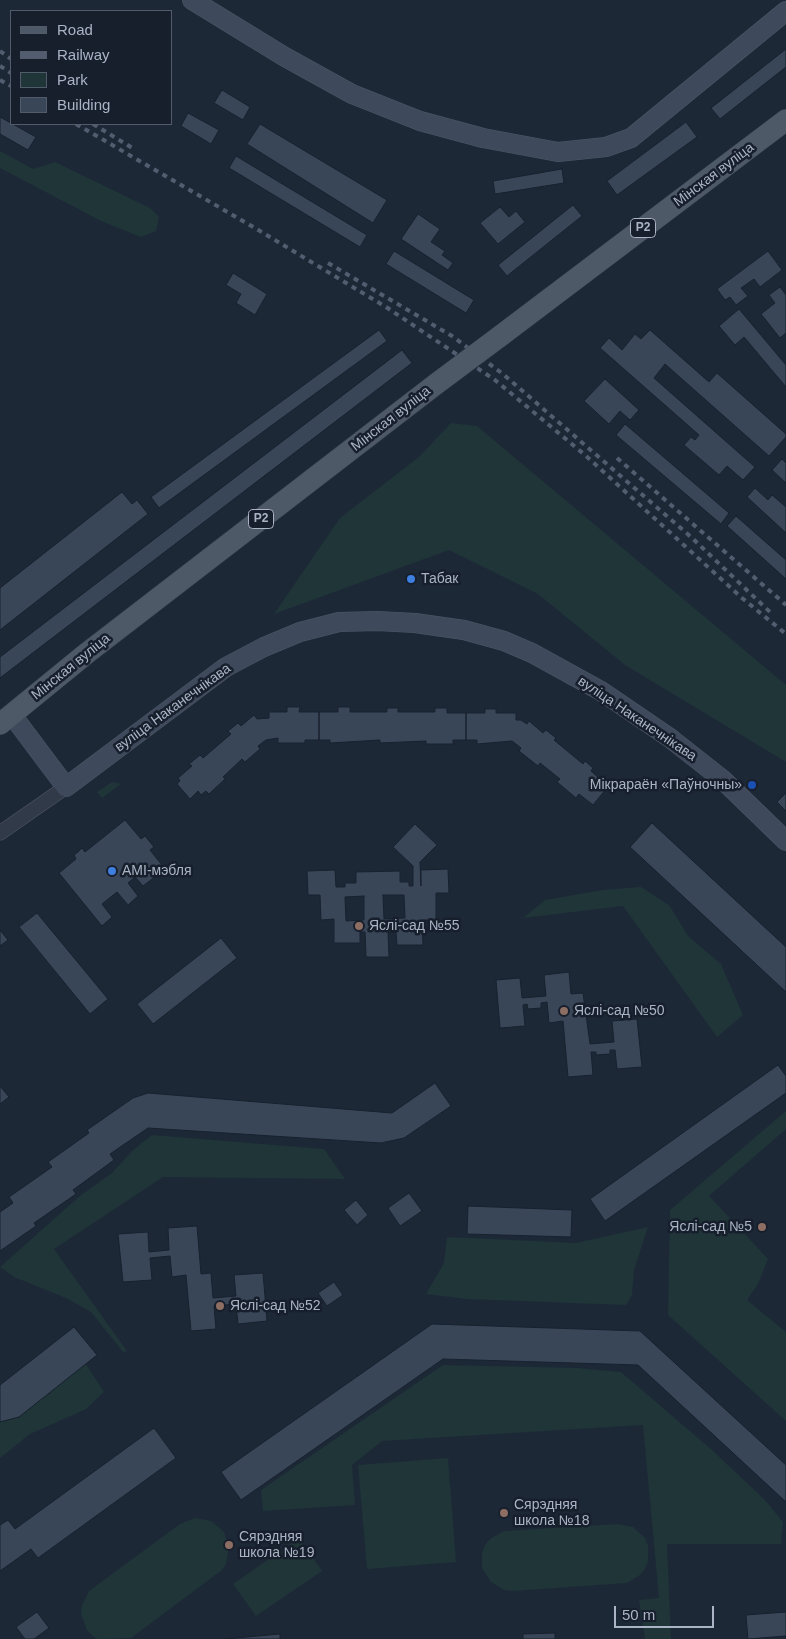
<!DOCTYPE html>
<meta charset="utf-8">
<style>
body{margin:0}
#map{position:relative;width:786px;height:1639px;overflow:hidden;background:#1d2837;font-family:Arial,sans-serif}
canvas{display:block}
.legend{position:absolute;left:10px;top:10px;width:162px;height:115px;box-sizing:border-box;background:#171f2c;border:1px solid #525b69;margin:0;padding:6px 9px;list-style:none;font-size:15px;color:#aab4c5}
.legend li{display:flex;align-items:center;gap:10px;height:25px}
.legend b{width:25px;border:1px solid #525b69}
.scale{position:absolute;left:614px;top:1606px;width:100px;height:22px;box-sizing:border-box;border:2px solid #aab4c5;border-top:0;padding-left:6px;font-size:15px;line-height:18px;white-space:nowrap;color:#aab4c5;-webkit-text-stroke:4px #171f2c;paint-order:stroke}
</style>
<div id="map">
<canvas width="786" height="1639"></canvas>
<ul class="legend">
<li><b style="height:6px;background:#4e5968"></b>Road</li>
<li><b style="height:6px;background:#525e70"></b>Railway</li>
<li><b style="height:14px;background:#1f3538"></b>Park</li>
<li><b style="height:14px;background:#394658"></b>Building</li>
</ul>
<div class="scale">50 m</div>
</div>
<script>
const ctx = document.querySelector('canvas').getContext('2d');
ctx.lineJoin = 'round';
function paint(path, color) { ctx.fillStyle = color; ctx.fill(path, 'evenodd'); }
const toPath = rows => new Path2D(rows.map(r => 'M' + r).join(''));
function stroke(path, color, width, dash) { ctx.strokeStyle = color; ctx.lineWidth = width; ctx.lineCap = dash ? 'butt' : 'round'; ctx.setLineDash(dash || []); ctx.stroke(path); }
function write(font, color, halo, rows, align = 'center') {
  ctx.font = font + ' Arial,sans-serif'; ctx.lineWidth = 5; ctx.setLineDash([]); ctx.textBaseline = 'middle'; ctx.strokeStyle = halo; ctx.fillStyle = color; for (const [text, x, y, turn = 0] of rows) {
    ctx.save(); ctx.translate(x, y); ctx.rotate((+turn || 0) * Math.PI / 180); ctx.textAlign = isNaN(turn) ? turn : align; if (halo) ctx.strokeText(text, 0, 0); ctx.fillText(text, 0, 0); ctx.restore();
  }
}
paint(toPath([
 [0,151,33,169,55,162,150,208,159,217,156,231,141,237,101,221,0,168],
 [451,423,477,426,786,685,786,762,625,665,538,594,449,550,274,614,340,518,420,456],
 [112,782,121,784,102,798,97,792],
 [641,887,669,905,688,936,721,964,743,1015,717,1037,623,906,523,918,545,900,603,890],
 [786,1111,786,1129,709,1196,768,1259,758,1284,747,1300,786,1332,786,1421,668,1315,670,1210],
 [152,1135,324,1149,345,1179,163,1177,54,1249,127,1351,123,1352,91,1312,66,1298,14,1277,0,1267,81,1195,112,1173,132,1151],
 [648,1227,634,1270,632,1295,626,1305,467,1299,426,1294,444,1263,447,1237,576,1243],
 [86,1364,104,1392,86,1409,30,1434,0,1458,0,1422,19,1417],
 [443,1365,576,1368,621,1372,712,1450,765,1500,783,1522,781,1544,667,1544,671,1639,645,1639,639,1600,659,1598,643,1425,382,1441,352,1465,355,1505,263,1511,261,1490],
 [448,1458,456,1562,367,1569,358,1465],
 [195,1518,211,1521,224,1532,229,1547,226,1564,222,1570,131,1638,97,1639,93,1636,87,1630,81,1614,82,1606,89,1591,180,1524],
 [618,1524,633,1527,645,1538,648,1546,648,1561,645,1569,640,1575,627,1583,512,1591,504,1590,491,1582,482,1568,482,1553,485,1545,490,1539,504,1531],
 [299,1538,322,1571,256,1616,233,1584]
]), '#1f3538');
const building = toPath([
 [786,49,786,67,720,119,711,108,786,49],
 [222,90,250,107,243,120,214,103,222,90],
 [188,113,219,130,211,144,181,126,188,113],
 [0,117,36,137,28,150,0,134,0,117],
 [686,122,697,137,617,195,607,181,686,122],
 [260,124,387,200,373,223,247,144,260,124],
 [236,156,367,235,360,247,229,168,236,156],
 [562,169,564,183,495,194,493,181,562,169],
 [573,205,582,216,507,276,498,265,573,205],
 [500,207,509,217,516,211,525,222,498,244,480,223,500,207],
 [418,214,440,229,431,242,445,251,442,255,453,263,448,270,401,239,418,214],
 [394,251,474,300,466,313,386,264,394,251],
 [768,251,782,270,760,287,754,279,741,288,748,296,736,305,730,297,725,300,717,289,768,251],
 [233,273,267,294,255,315,236,303,241,294,226,285,233,273],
 [780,287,786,295,786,333,780,338,761,314,775,303,769,295,780,287],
 [739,309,786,365,786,387,744,337,735,345,719,326,739,309],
 [379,330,387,341,159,508,151,497,379,330],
 [650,330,709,382,717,373,786,434,786,437,769,456,665,364,654,378,755,467,743,480,727,466,719,475,684,445,691,437,695,440,699,435,600,348,609,338,622,350,635,334,641,339,650,330],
 [402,350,412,363,0,678,0,657,402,350],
 [605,379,639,410,630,420,620,411,609,424,584,401,605,379],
 [625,424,729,513,721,524,616,435,625,424],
 [782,459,786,463,786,483,772,470,782,459],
 [755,488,768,500,772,495,786,507,786,533,747,497,755,488],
 [122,492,132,504,137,500,148,514,0,630,0,588,122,492],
 [736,516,786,560,786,579,727,526,736,516],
 [287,707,300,707,299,712,319,712,319,740,305,740,305,743,278,743,278,738,266,740,258,746,260,749,245,762,242,759,223,777,225,779,209,794,206,791,201,795,198,791,190,799,177,784,180,781,178,778,192,766,189,764,200,755,203,758,231,734,228,731,238,723,241,726,254,715,257,719,269,718,269,712,287,712,287,707],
 [338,707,350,707,350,712,387,712,387,708,398,708,398,712,435,712,435,708,447,708,447,713,466,713,466,740,453,740,453,744,426,744,426,741,380,743,380,740,330,743,330,740,319,740,319,712,338,712,338,707],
 [485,709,496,709,496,713,516,713,516,720,521,720,527,724,529,721,543,733,546,730,556,738,554,740,583,764,585,761,593,768,591,771,600,779,598,782,606,789,593,805,579,794,576,798,557,782,560,779,540,763,538,766,519,751,521,748,512,741,477,744,477,740,466,740,466,713,485,713,485,709],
 [786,793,786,811,777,802,786,793],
 [125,820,141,839,145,836,154,847,150,850,165,869,143,886,135,877,128,883,138,896,128,905,117,892,102,904,112,917,102,926,59,873,76,859,74,855,78,852,82,848,85,852,125,820],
 [652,823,786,947,786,992,630,847,652,823],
 [415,824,437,845,420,862,421,886,421,870,448,869,449,893,436,893,436,920,422,920,423,945,397,945,396,932,388,932,389,957,366,957,365,932,360,932,360,943,334,943,334,919,321,920,320,895,308,895,307,871,335,870,336,887,345,887,345,883,356,883,356,872,400,871,400,882,409,882,409,886,413,886,413,866,393,847,415,824],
 [383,895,404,895,405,918,384,919,383,895],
 [364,896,364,920,346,921,345,897,364,896],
 [37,913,108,999,90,1014,19,927,37,913],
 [0,930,8,940,0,946,0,930],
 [221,938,237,958,153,1024,137,1004,221,938],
 [569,972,571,994,583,993,590,1044,614,1042,612,1021,637,1019,642,1067,617,1069,615,1050,610,1050,610,1054,596,1055,596,1052,591,1052,593,1075,568,1077,563,1021,549,1023,547,1002,541,1003,541,1008,528,1009,527,1004,523,1005,525,1026,500,1028,496,980,520,978,522,998,546,996,544,975,569,972],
 [778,1065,786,1076,786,1093,605,1221,590,1199,778,1065],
 [435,1083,451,1106,404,1138,381,1143,148,1128,110,1154,114,1160,73,1190,76,1194,34,1223,36,1226,0,1251,0,1212,13,1203,9,1197,52,1167,48,1162,89,1133,87,1130,133,1098,148,1093,392,1113,435,1083],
 [0,1086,9,1097,0,1104,0,1086],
 [409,1193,422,1211,400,1226,388,1208,409,1193],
 [356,1200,368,1215,357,1225,344,1210,356,1200],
 [468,1206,572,1210,571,1237,467,1234,468,1206],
 [197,1226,201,1274,211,1273,213,1298,236,1296,234,1275,263,1273,267,1321,238,1324,236,1304,214,1306,216,1329,191,1331,186,1275,172,1277,170,1256,150,1258,152,1280,123,1282,118,1234,148,1232,149,1252,169,1250,168,1228,197,1226],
 [334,1282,343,1295,327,1306,318,1293,334,1282],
 [432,1324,640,1331,786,1465,786,1502,638,1365,443,1359,241,1500,221,1472,432,1324],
 [74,1327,97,1355,19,1417,0,1422,0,1385,74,1327],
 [154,1428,176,1458,38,1558,31,1549,0,1571,0,1525,8,1520,15,1529,154,1428],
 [37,1612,49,1628,34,1639,25,1639,16,1627,37,1612],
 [786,1612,786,1636,748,1639,746,1615,786,1612],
 [555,1633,555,1639,523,1639,523,1634,555,1633],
 [280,1634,280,1639,225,1639,280,1634]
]);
paint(building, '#394658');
stroke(building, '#18212e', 1);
const street = toPath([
 [0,833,66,787]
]);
const secondary = toPath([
 [192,0,285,57,352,94,420,121,483,138,558,152,606,147,631,138,786,11],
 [12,715,66,787,226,667,264,647,300,632,339,622,377,621,415,623,464,630,504,641,532,653,601,691,670,738,722,779,786,841]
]);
const primary = toPath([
 [499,337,786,120],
 [0,724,87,653,436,384]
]);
stroke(street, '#4e5766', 15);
stroke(secondary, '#4e5766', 20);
stroke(primary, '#3a4351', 22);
stroke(street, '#313a48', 14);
stroke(secondary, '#3e495b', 19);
stroke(primary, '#4e5968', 21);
stroke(toPath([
 [0,51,11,59],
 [0,66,11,73],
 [0,80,11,86],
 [76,124,255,228,386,307,495,380,585,455,742,598,786,634],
 [93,124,134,149],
 [328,263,452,336,503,374,691,537,771,613],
 [617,458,786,605]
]), '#525e70', 4, [5, 5]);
const primaryBridge = toPath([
 [436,384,499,337]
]);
stroke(primaryBridge, '#3a4351', 22, []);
stroke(primaryBridge, '#4e5968', 21);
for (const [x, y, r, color] of [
 [411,579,5,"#3f7fe0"],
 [752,785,5,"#1a4fb4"],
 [112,871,5,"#3f7fe0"],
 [359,926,5,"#8d6e63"],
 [564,1011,5,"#8d6e63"],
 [762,1227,5,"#8d6e63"],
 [220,1306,5,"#8d6e63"],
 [504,1513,5,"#8d6e63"],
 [229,1545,5,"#8d6e63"]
]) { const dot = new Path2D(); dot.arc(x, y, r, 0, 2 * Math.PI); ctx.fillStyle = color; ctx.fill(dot); stroke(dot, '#171f2c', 2); }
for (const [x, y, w] of [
 [643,228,25],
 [261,519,25]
]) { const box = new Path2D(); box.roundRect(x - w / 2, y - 9.5, w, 19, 4); ctx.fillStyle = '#171f2c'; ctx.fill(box); stroke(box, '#aab4c5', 1); }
write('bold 12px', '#aab4c5', null, [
 ["Р2",643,228],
 ["Р2",261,519]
]);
write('14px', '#aab4c5', '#171f2c', [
 ["Мінская вуліца",714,175,-37],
 ["Мінская вуліца",391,419,-38],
 ["Мінская вуліца",71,667,-39],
 ["вуліца Наканечнікава",173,708,-36],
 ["вуліца Наканечнікава",637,719,34]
]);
write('14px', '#aab4c5', '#171f2c', [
 ["Табак",421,579],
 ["Мікрараён «Паўночны»",742,785,"right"],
 ["AMI-мэбля",122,871],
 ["Яслі-сад №55",369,926],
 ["Яслі-сад №50",574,1011],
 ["Яслі-сад №5",752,1227,"right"],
 ["Яслі-сад №52",230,1306],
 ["Сярэдняя",514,1505],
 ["школа №18",514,1521],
 ["Сярэдняя",239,1537],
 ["школа №19",239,1553]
], 'left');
</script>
